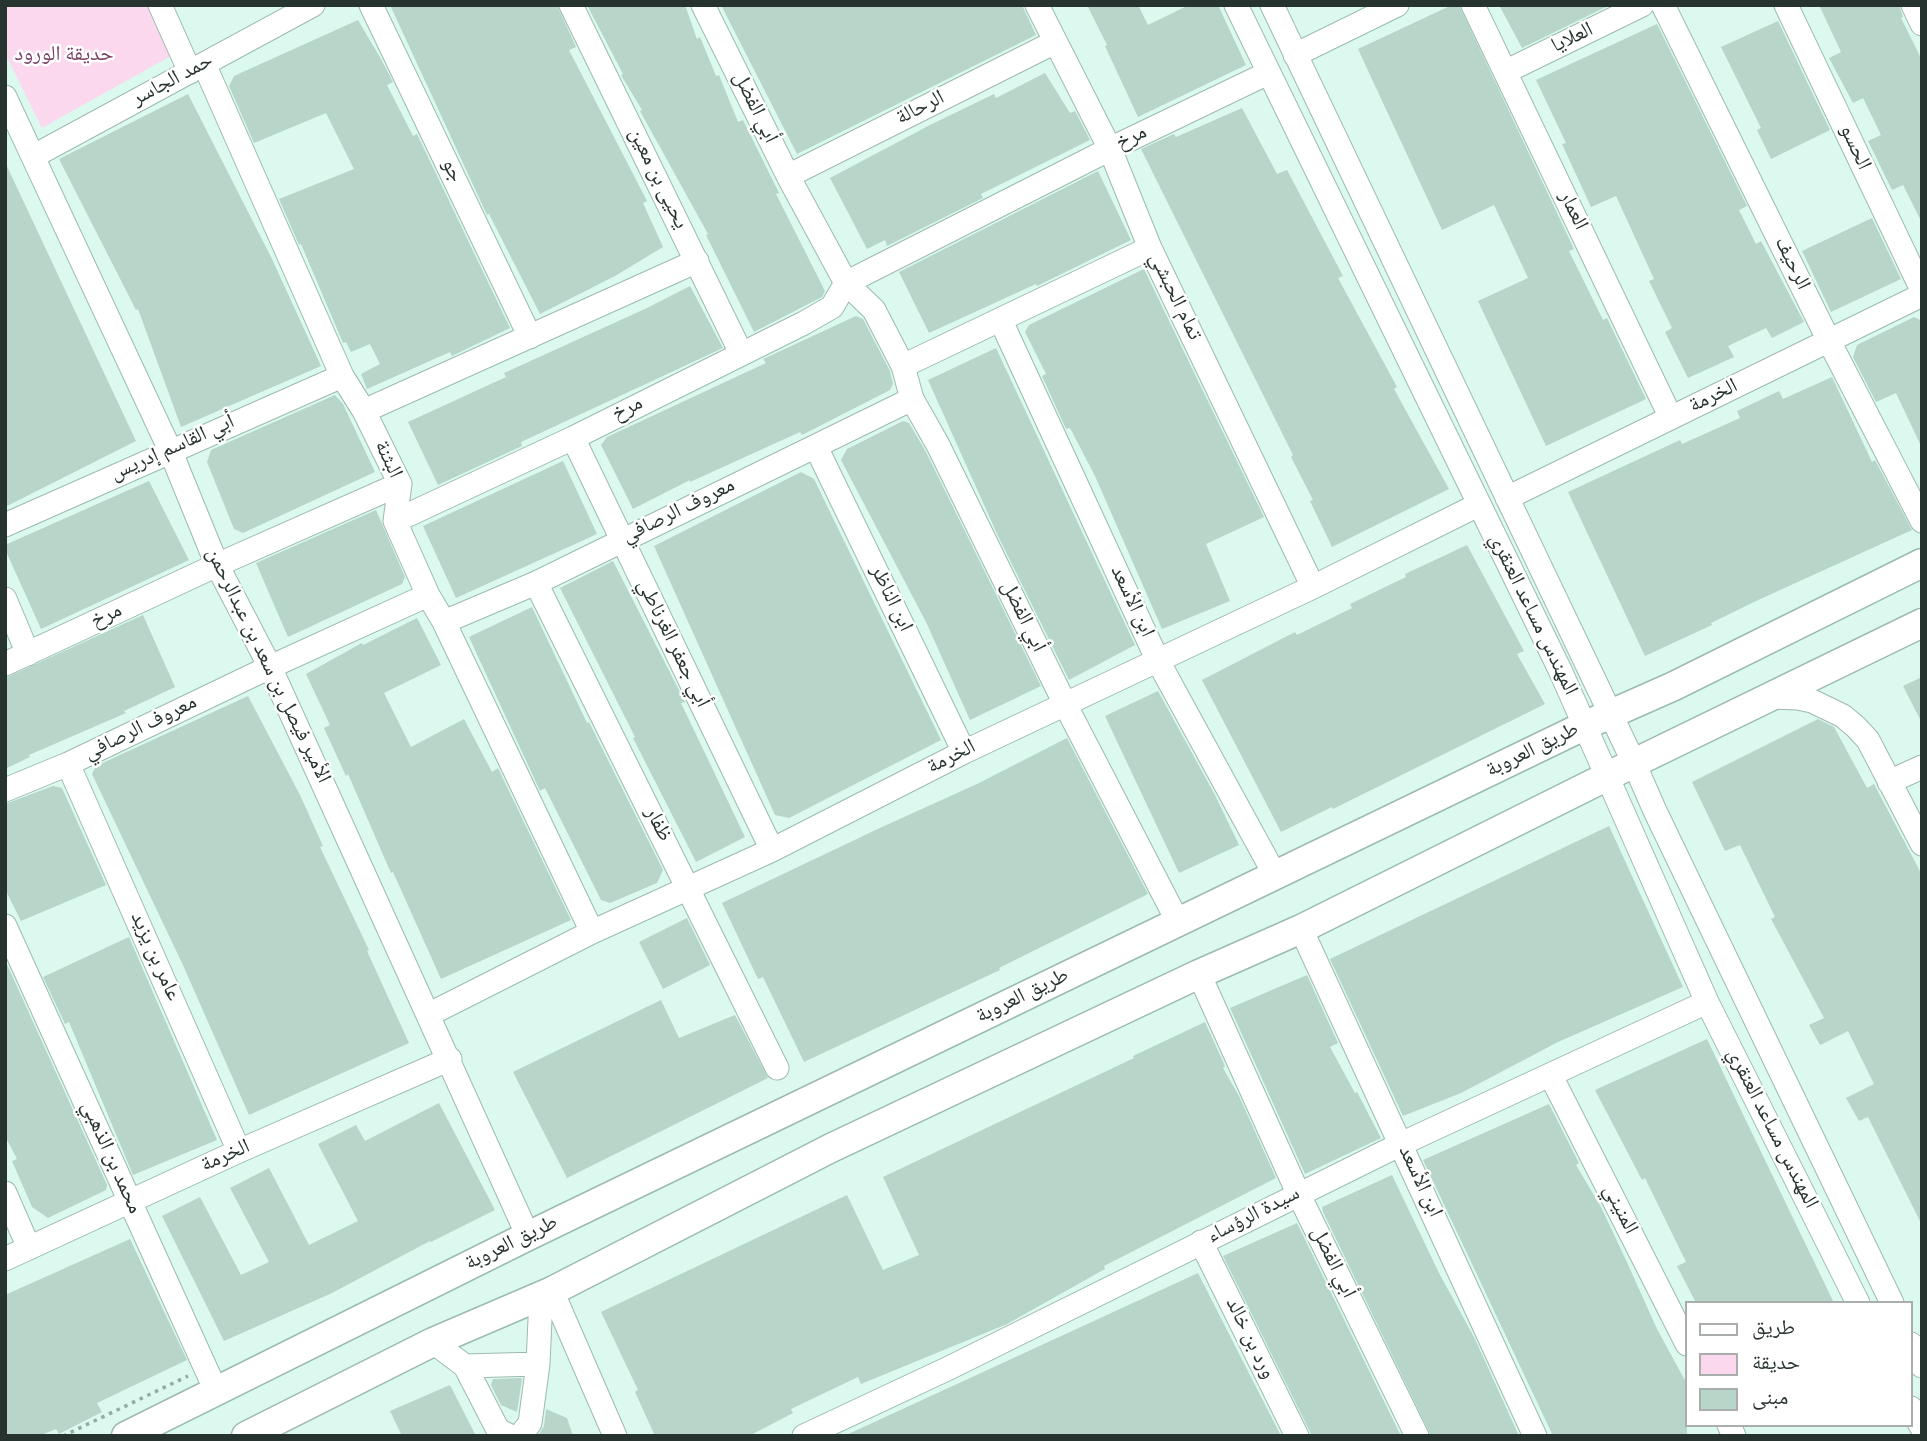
<!DOCTYPE html>
<meta charset="utf-8">
<style>
body{margin:0}
#map{position:relative;width:1927px;height:1441px;overflow:hidden;background:#dbf9ee;font-family:Overpass,"Noto Naskh Arabic",sans-serif}
canvas{display:block}
.frame{position:absolute;inset:0;border:7px solid #27332f;pointer-events:none}
.legend{position:absolute;left:1685px;top:1301px;width:228px;height:126px;box-sizing:border-box;background:#fff;border:2px solid #a9adac;margin:0;padding:9px 12px;list-style:none;font-size:21px;color:#27332f}
.legend li{display:flex;align-items:center;gap:14px;height:35px}
.legend b{width:35px;border:2px solid #a9adac}
</style>
<div id="map">
<canvas width="1927" height="1441"></canvas>
<div class="frame"></div>
<ul class="legend">
<li><b style="height:9px;background:#fff"></b>طريق</li>
<li><b style="height:19px;background:#fbd8ed"></b>حديقة</li>
<li><b style="height:19px;background:#b7d5c9"></b>مبنى</li>
</ul>
</div>
<script>
const ctx = document.querySelector('canvas').getContext('2d');
ctx.lineJoin = 'round';
function paint(path, color) { ctx.fillStyle = color; ctx.fill(path, 'evenodd'); }
const toPath = rows => new Path2D(rows.map(r => 'M' + r).join(''));
function stroke(path, color, width, dash) { ctx.strokeStyle = color; ctx.lineWidth = width; ctx.lineCap = dash ? 'butt' : 'round'; ctx.setLineDash(dash || []); ctx.stroke(path); }
function write(font, color, halo, rows, align = 'center') {
  ctx.font = font + ' Overpass,"Noto Naskh Arabic",sans-serif'; ctx.lineWidth = 5; ctx.setLineDash([]); ctx.textBaseline = 'middle'; ctx.strokeStyle = halo; ctx.fillStyle = color; for (const [text, x, y, turn = 0] of rows) {
    ctx.save(); ctx.translate(x, y); ctx.rotate((+turn || 0) * Math.PI / 180); ctx.textAlign = isNaN(turn) ? turn : align; if (halo) ctx.strokeText(text, 0, 0); ctx.fillText(text, 0, 0); ctx.restore();
  }
}
paint(toPath([
 [5,5,154,5,176,53,42,128,5,53]
]), '#fbd8ed');
paint(toPath([
 [390,5,557,5,576,47,569,50,647,201,643,203,663,247,615,276,540,314,489,214,487,215],
 [587,5,685,5,697,39,700,37,716,76,719,75,738,122,743,120,779,193,776,194,825,291,822,297,754,332,706,235,708,234,640,111,642,110,621,75,623,74],
 [721,5,1022,5,1036,35,797,154],
 [1087,5,1138,5,1148,25,1189,5,1218,5,1246,65,1138,117,1105,46,1107,45],
 [1452,5,1459,5,1574,249,1569,251,1603,320,1607,318,1646,399,1546,446,1478,301,1528,278,1494,205,1442,230,1358,49],
 [1499,5,1610,5,1522,48],
 [1819,5,1899,5,1903,17,1901,18,1922,60,1922,223,1903,185,1892,190,1868,141,1881,135,1863,98,1853,103,1829,58,1841,52],
 [358,20,381,59,393,82,387,85,413,136,417,134,510,328,452,356,450,352,367,389,361,374,380,364,370,344,351,352,346,342,343,343,301,244,299,245,279,199,354,169,326,113,254,143,229,86,234,76],
 [1778,21,1830,130,1771,159,1757,130,1761,128,1721,47],
 [1657,24,1747,206,1739,210,1756,244,1761,241,1804,322,1772,338,1766,328,1728,346,1734,357,1688,378,1665,332,1672,328,1649,281,1654,279,1616,196,1591,207,1562,144,1566,143,1536,80],
 [1045,73,1070,113,1075,111,1090,140,981,194,983,198,887,246,885,240,867,249,830,178,930,125,994,94,996,98],
 [188,94,272,259,321,366,181,427,138,309,136,310,59,159],
 [1242,108,1277,174,1287,170,1343,276,1338,278,1397,387,1394,389,1449,489,1332,547,1310,501,1313,500,1291,457,1293,455,1141,149,1174,134,1176,137],
 [5,162,136,441,5,507],
 [1098,171,1131,240,1037,286,1036,284,929,333,899,272],
 [1872,218,1901,279,1831,312,1802,251],
 [1144,269,1264,517,1206,544,1230,601,1162,629,1095,476,1070,428,1066,429,1042,376,1046,374,1025,332,1029,325],
 [690,286,723,348,521,442,522,446,438,485,408,422,506,377,504,373,647,308],
 [856,316,863,319,890,371,893,384,890,390,802,435,800,432,690,482,690,480,633,509,601,445,607,437,766,363,763,359],
 [1914,317,1922,321,1922,448,1896,393,1876,402,1853,357,1857,345],
 [996,348,1135,645,1069,680,998,536,928,380],
 [1832,377,1872,462,1875,460,1912,530,1756,601,1711,623,1712,625,1645,656,1568,492,1680,440,1682,444,1740,418,1737,411,1779,391,1783,399],
 [335,395,343,404,375,472,243,533,234,529,207,462,211,450],
 [903,421,909,423,926,452,1041,686,970,720,926,622,841,460,847,449],
 [563,461,597,534,456,598,423,526],
 [801,472,814,479,941,740,789,818,775,815,654,546],
 [149,481,189,560,41,629,5,549,5,545],
 [376,510,405,577,402,584,288,637,256,563],
 [1467,545,1524,651,1517,654,1545,704,1333,809,1332,807,1281,832,1202,680,1295,632,1297,635,1352,608,1350,604,1406,577,1405,574],
 [613,561,685,702,681,703,745,837,696,862,633,738,635,737,560,588],
 [532,607,587,723,589,722,663,870,657,883,610,903,601,900,545,788,540,791,469,637],
 [143,615,175,687,124,711,126,713,29,755,30,757,5,769,5,678],
 [417,618,441,665,384,693,411,747,464,719,492,772,498,768,571,920,441,979,393,872,391,873,348,774,346,776,324,728,330,725,306,674,362,643,363,645],
 [1922,677,1922,723,1903,686],
 [1158,691,1215,795,1239,845,1179,873,1105,716],
 [248,696,300,795,323,846,320,847,369,950,367,951,409,1043,249,1115,182,963,92,774,96,766],
 [1818,719,1834,727,1867,788,1874,784,1922,875,1922,1225,1868,1117,1859,1121,1846,1098,1874,1084,1848,1031,1820,1045,1809,1025,1824,1018,1771,919,1775,917,1740,845,1725,851,1692,782],
 [1067,738,1148,894,999,968,1000,970,804,1062,763,977,758,979,722,903,882,827,977,784],
 [53,786,62,788,106,885,21,921,5,889,5,804],
 [1609,826,1683,987,1558,1042,1461,1093,1403,1116,1330,959],
 [687,918,710,965,663,989,639,942],
 [129,937,217,1140,133,1175,69,1022,65,1024,43,977],
 [5,960,107,1185,106,1190,48,1218,32,1207,12,1161,17,1159,5,1136],
 [1307,975,1338,1043,1330,1047,1355,1093,1357,1092,1381,1138,1305,1174,1230,1008],
 [661,1000,679,1038,735,1015,768,1078,567,1178,513,1072],
 [1205,1022,1225,1066,1223,1068,1239,1096,1276,1178,1104,1266,1105,1269,1007,1324,861,1384,858,1377,791,1409,793,1413,749,1436,655,1436,635,1392,638,1390,601,1312,847,1195,883,1270,919,1255,883,1177,1134,1058,1133,1056],
 [1707,1039,1750,1129,1834,1303,1696,1303,1677,1266,1686,1262,1645,1178,1642,1180,1595,1090],
 [439,1103,495,1210,431,1242,430,1241,332,1293,224,1341,162,1216,200,1197,241,1275,269,1262,230,1188,269,1168,309,1245,358,1221,318,1144,356,1125,365,1141],
 [1549,1104,1579,1163,1576,1165,1601,1207,1625,1258,1657,1329,1687,1384,1687,1436,1553,1436,1423,1160],
 [1392,1175,1439,1273,1475,1339,1519,1436,1431,1436,1323,1212,1322,1207],
 [1297,1223,1401,1436,1312,1436,1223,1256],
 [130,1239,187,1360,97,1403,102,1412,59,1434,56,1429,39,1436,5,1436,5,1295],
 [1198,1273,1281,1436,844,1436],
 [521,1378,522,1379,517,1412,501,1405,491,1385,493,1379],
 [450,1385,476,1436,402,1436,390,1411],
 [546,1409,567,1418,573,1436,538,1436,544,1426]
]), '#b7d5c9');
const minor = toPath([
 [160,5,190,72],
 [371,5,530,337],
 [571,5,741,353],
 [703,5,788,176,846,283,874,310,903,366,912,399,938,445,1065,704,1178,922],
 [1037,5,1110,149,1150,248,1313,587],
 [1236,5,1560,670,1707,1002,1858,1303],
 [1272,5,1634,763,1655,811,1892,1303],
 [1473,5,1671,418],
 [1663,5,1829,341,1922,521],
 [1786,5,1922,290],
 [1913,5,1922,24],
 [1295,55,1397,5],
 [204,64,342,376,364,411,400,484,395,521,428,595,444,622,592,932],
 [1505,72,1642,5],
 [5,97,170,450,217,565,270,667,528,1236],
 [34,156,313,5],
 [788,176,1055,42],
 [1001,321,1158,661,1275,875],
 [903,366,1150,248],
 [364,411,697,261],
 [573,438,772,850],
 [816,447,964,752],
 [1507,498,1922,295],
 [395,521,573,438,804,323,832,307,846,283,1110,149,1268,73],
 [5,525,342,376],
 [536,583,777,1068],
 [5,599,28,654],
 [444,622,536,583,912,399],
 [5,664,217,565,400,484],
 [1770,697,1798,698,1812,701,1843,716,1856,727,1868,740,1922,844],
 [68,764,239,1151],
 [1889,782,1922,767],
 [5,790,68,764,270,667,428,595],
 [5,926,216,1391],
 [1301,929,1535,1436],
 [1199,974,1298,1193,1417,1436],
 [428,1015,592,932,772,850,964,752,1313,587,1478,505],
 [1551,1076,1687,1344],
 [5,1193,29,1248],
 [1201,1242,1297,1436],
 [5,1259,239,1151,450,1059],
 [552,1291,615,1436],
 [433,1342,465,1366,498,1430,510,1436],
 [1911,1344,1922,1366],
 [465,1366,538,1364],
 [1911,1408,1922,1428],
 [1729,1425,1734,1436],
 [520,1436,530,1423,538,1364,541,1297],
 [804,1436,949,1368,1401,1144,1707,1002]
]);
const major = toPath([
 [126,1436,528,1236,1586,725,1674,686,1922,563],
 [246,1436,433,1342,552,1291,831,1148,1199,974,1301,929,1634,763,1922,623]
]);
stroke(minor, '#9dbaaf', 25);
stroke(major, '#9dbaaf', 31);
stroke(toPath([
 [63,1436,188,1376]
]), '#94aaa2', 3.5, [3.5, 5]);
stroke(minor, '#fff', 23);
stroke(major, '#fff', 28);
write('21px', '#27332f', '#fff', [
 ["العلايا",1573,39,-26],
 ["حمد الجاسر",173,81,-28],
 ["أبي الفضل",754,108,64],
 ["الرحالة",921,109,-27],
 ["مرخ",1132,139,-26],
 ["الحسو",1854,148,65],
 ["جو",451,171,64],
 ["يحيى بن معين",657,179,64],
 ["العمار",1572,211,64],
 ["الرحيف",1791,264,64],
 ["تمام الحبشي",1174,297,64],
 ["الخرمة",1714,397,-26],
 ["مرخ",628,410,-27],
 ["أبي القاسم إدريس",173,449,-24],
 ["البثنة",387,460,65],
 ["معروف الرصافي",679,512,-26],
 ["ابن الناظر",890,599,64],
 ["ابن الأسعد",1131,602,65],
 ["المهندس مساعد العنقري",1532,615,64],
 ["مرخ",107,617,-25],
 ["أبي الفضل",1022,617,64],
 ["أبي جعفر الغرناطي",672,644,64],
 ["الأمير فيصل بن سعد بن عبدالرحمن",267,666,64],
 ["معروف الرصافي",141,729,-26],
 ["طريق العروبة",1533,751,-26],
 ["الخرمة",952,758,-27],
 ["ظفار",657,825,63],
 ["عامر بن يزيد",154,957,66],
 ["طريق العروبة",1023,997,-26],
 ["المهندس مساعد العنقري",1771,1129,63],
 ["الخرمة",226,1157,-24],
 ["محمد بن الذهبي",110,1158,66],
 ["ابن الأسعد",1419,1182,65],
 ["المنيني",1619,1210,63],
 ["سيدة الرؤساء",1254,1216,-27],
 ["طريق العروبة",512,1244,-26],
 ["أبي الفضل",1332,1263,64],
 ["ورد بن خالد",1249,1339,64]
]);
write('21px', '#774064', '#fff', [
 ["حديقة الورود",64,56]
]);
</script>
